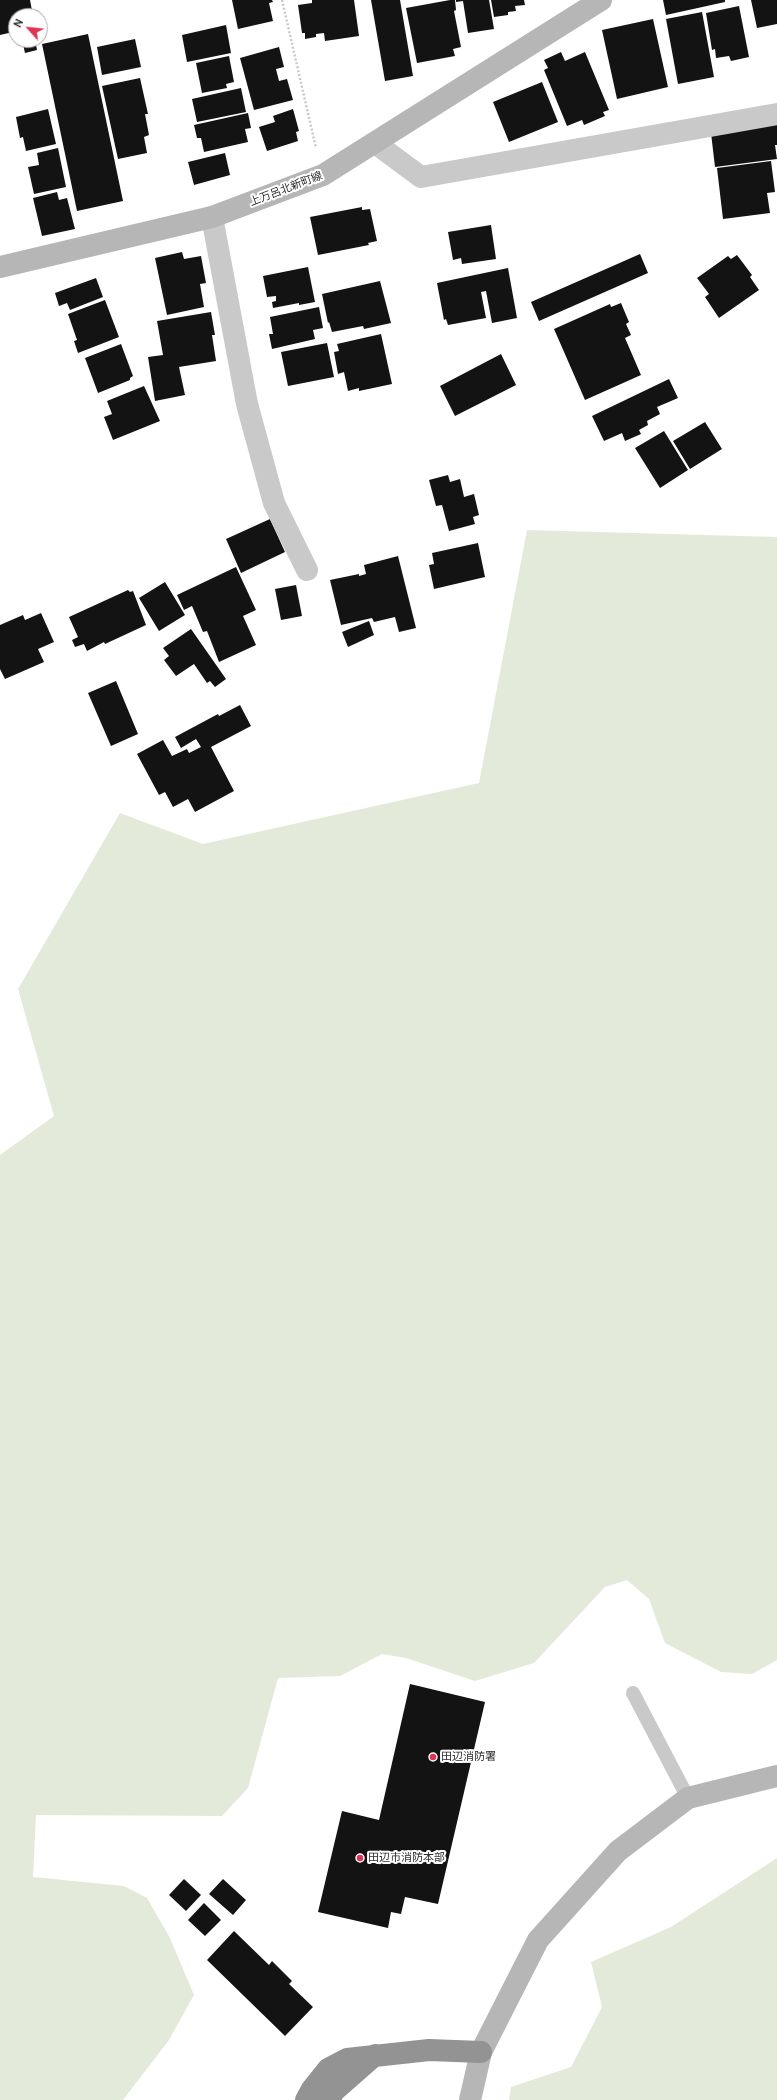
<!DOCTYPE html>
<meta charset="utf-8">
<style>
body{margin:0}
#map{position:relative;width:777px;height:2100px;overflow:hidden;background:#fff;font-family:Cabin,sans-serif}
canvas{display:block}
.north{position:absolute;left:8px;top:8px;width:40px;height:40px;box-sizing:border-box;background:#fff;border:1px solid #ababab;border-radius:50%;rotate:297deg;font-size:11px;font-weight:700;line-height:16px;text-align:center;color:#2c2c2c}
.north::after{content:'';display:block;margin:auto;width:14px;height:18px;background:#df3355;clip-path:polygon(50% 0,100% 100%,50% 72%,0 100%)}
</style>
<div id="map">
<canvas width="777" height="2100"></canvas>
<div class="north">N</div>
</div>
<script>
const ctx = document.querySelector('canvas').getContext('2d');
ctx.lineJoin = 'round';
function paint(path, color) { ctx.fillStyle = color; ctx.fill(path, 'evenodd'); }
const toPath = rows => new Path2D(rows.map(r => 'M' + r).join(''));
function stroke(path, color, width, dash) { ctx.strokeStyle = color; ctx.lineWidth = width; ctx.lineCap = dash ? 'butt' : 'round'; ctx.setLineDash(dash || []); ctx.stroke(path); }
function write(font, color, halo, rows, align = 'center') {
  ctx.font = font + ' Cabin,"Noto Sans JP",sans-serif'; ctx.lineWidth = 4; ctx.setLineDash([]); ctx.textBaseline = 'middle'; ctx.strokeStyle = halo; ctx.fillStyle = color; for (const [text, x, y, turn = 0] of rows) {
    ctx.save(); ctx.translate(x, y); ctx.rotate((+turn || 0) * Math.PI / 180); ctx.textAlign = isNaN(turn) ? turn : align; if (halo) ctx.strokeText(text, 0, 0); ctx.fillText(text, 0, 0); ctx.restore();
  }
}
paint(toPath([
 [527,530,777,537,777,1660,752,1674,721,1672,665,1643,649,1599,627,1580,605,1587,534,1663,475,1681,406,1658,382,1654,340,1676,278,1678,248,1788,222,1816,36,1815,33,1877,124,1886,147,1898,170,1938,194,1995,169,2040,123,2100,0,2100,0,1155,54,1116,18,989,120,813,203,844,479,783],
 [777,1858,777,2100,509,2100,511,2087,571,2067,602,2007,591,1962,671,1927]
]), '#e4eada');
paint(toPath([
 [0,0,30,0,33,16,16,16,16,41,13,32,0,35],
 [232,0,272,0,273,2,269,3,273,21,238,29],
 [312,0,354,0,359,36,325,41,324,33,316,34,316,37,305,39,305,33,302,33,298,5,312,3],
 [371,0,400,0,413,76,385,81],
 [450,0,455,0,456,10,454,11,461,47,453,49,455,56,417,63,406,8],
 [456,0,489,0,494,29,468,33,463,1,456,2],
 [491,0,524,0,525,5,515,6,516,11,508,12,508,15,494,17],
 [663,0,725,0,725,2,666,15],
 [751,0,777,0,777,24,757,28],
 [739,6,749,57,731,61,729,56,716,58,715,49,712,50,706,13],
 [702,12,714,77,678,84,666,19],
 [653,19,668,87,617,99,602,30],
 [226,25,231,53,187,62,182,35],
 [88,34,123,201,77,211,42,44],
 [135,39,141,67,102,75,97,47],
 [22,40,35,40,37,50,25,53],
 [279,47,284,67,276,69,279,81,287,79,293,100,254,110,240,58],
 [561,52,565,61,585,52,609,110,603,112,605,116,584,125,582,120,567,126,544,70,548,68,544,60],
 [229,56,234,82,226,84,227,88,202,93,196,63],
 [140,78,148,114,145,114,149,135,144,137,147,153,118,159,102,86],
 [542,82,558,122,509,142,493,102],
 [241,88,246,112,197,122,192,99],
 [48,109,56,144,26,151,23,137,20,138,16,117],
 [293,109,299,131,296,132,298,141,267,151,259,127,275,122,273,116],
 [248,113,251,128,245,129,248,142,204,152,201,138,197,138,194,125],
 [777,124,777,145,775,145,777,159,715,167,711,133],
 [58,148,66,187,34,194,28,167,39,165,37,153],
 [225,153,230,175,194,185,188,162],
 [771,161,775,192,767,193,770,213,723,219,717,168],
 [57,192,59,200,67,198,75,229,42,236,33,198],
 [362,207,362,210,370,209,377,241,368,243,369,245,318,255,310,217],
 [491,225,496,259,462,264,461,258,453,260,448,232],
 [182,252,184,259,201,256,206,283,200,284,204,307,167,315,155,258],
 [640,254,648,273,539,321,531,302],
 [737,255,752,275,750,277,759,290,719,318,705,297,709,294,697,278,728,256,731,259],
 [308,267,315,302,299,305,299,303,273,308,272,302,276,301,276,296,267,297,263,276],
 [508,268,517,318,492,323,486,291,481,292,486,318,448,325,446,319,444,320,437,283],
 [96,278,103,297,70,310,67,303,59,306,55,293],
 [380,281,391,323,364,329,363,326,332,332,329,322,328,323,322,294],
 [105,300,119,337,78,353,74,341,77,340,68,314],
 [621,303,629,322,626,324,631,335,625,338,641,375,585,400,554,329,610,304,611,307],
 [319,307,323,328,313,330,315,339,272,349,269,334,273,334,270,317],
 [211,312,215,335,212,335,216,361,179,367,185,395,155,401,148,357,163,355,157,321],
 [381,334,392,384,359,391,359,388,348,391,344,372,338,374,334,352,339,351,337,344],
 [327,343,334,377,288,386,281,352],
 [121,344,133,376,130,378,130,380,98,393,85,358],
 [501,354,516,385,455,416,440,386],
 [669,379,678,398,657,407,660,414,647,421,648,425,639,430,641,434,625,441,622,433,604,441,592,416],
 [144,386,160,421,113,440,104,417,112,414,107,401],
 [705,422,722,449,690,469,673,441],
 [664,431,688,470,660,488,635,448],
 [448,475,450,482,460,479,464,497,474,494,479,515,473,517,475,524,449,531,442,505,436,506,429,480],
 [270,519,285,552,241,573,226,539],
 [478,543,485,577,434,589,429,565,434,564,432,553],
 [398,556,416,628,399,632,395,617,374,622,372,618,341,625,330,580,359,574,359,576,366,574,364,565],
 [236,567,256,610,243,616,256,645,219,662,207,631,203,632,192,606,184,610,177,595],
 [165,582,185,615,159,631,139,598],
 [296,585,302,616,281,620,275,589],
 [128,590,130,592,133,591,146,625,105,644,104,642,87,651,84,644,75,647,72,640,78,637,69,617],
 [41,613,54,642,38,649,44,662,5,679,0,669,0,625,23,615,25,620],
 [369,621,374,635,348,647,342,632],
 [191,629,226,679,215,687,210,681,207,683,194,664,176,676,164,660,169,656,163,648],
 [116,681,138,734,111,746,88,693],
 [240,705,251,726,211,747,234,791,195,812,188,799,173,807,165,792,159,795,137,754,163,740,172,756,187,749,189,753,201,747,196,739,181,748,175,737,218,714,219,716],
 [410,1684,485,1702,438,1904,405,1897,401,1914,391,1912,388,1928,318,1912,342,1811,379,1820],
 [184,1879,201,1895,186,1911,169,1895],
 [223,1879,246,1900,233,1915,209,1894],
 [204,1903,221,1920,205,1936,188,1920],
 [234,1931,269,1965,272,1961,292,1981,289,1984,313,2007,285,2036,207,1960]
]), '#131313');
stroke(toPath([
 [282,0,316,148]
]), '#c9c9c9', 2.5, [2, 2]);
stroke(toPath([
 [633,1693,688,1798]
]), '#c9c9c9', 14);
stroke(toPath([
 [375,143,421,177,777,114],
 [212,217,247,404,274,503,307,570]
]), '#c9c9c9', 22);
stroke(toPath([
 [0,267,212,217,323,175,601,0],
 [470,2100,481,2052,538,1940,618,1851,688,1798,777,1776]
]), '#b6b6b6', 22);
stroke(toPath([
 [306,2100,312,2089,328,2069,347,2059,429,2050,481,2052],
 [329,2100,334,2091,375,2055]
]), '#939393', 22);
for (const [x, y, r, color] of [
 [433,1757,4,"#df3355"],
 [360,1858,4,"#df3355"]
]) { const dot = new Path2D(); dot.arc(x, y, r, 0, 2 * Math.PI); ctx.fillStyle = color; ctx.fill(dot); stroke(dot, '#fff', 1.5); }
write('11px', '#2c2c2c', '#fff', [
 ["上万呂北新町線",286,189,-21]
]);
write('11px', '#2c2c2c', '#fff', [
 ["田辺消防署",441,1757],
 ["田辺市消防本部",368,1858]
], 'left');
</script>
